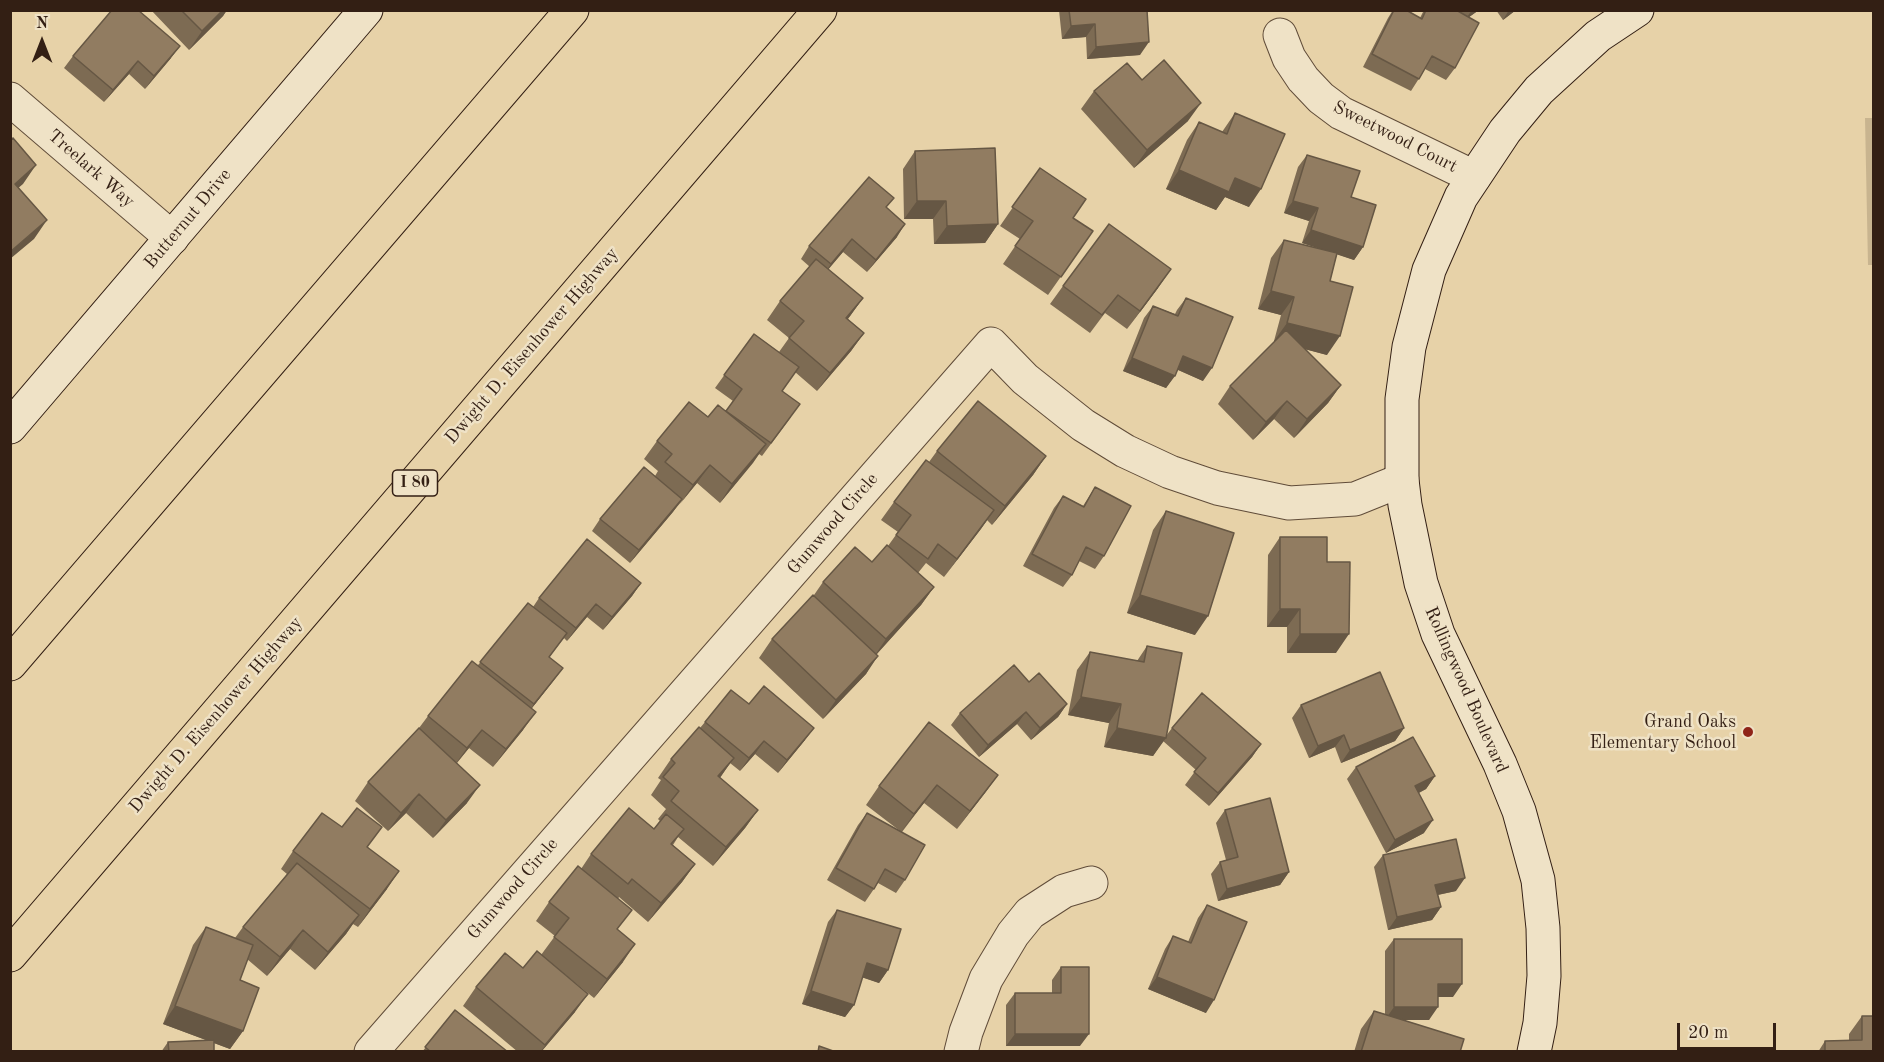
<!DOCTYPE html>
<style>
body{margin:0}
#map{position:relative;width:1884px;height:1062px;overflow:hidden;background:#e7d2a8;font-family:"Old Standard TT",serif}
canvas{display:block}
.frame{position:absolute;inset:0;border:12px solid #331f14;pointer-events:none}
.north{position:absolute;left:12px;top:12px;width:60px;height:60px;-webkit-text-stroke:4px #efe2c6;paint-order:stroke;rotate:0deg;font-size:16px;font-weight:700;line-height:24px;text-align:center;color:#331f14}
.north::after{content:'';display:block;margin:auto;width:21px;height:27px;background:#331f14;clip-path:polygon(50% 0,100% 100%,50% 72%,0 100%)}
.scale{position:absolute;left:1677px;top:1023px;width:99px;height:27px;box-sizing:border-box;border:3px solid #331f14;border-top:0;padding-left:8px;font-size:18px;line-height:21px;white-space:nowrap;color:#331f14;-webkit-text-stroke:4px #efe2c6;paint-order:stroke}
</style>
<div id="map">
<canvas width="1884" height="1062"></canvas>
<div class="frame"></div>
<div class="north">N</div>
<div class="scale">20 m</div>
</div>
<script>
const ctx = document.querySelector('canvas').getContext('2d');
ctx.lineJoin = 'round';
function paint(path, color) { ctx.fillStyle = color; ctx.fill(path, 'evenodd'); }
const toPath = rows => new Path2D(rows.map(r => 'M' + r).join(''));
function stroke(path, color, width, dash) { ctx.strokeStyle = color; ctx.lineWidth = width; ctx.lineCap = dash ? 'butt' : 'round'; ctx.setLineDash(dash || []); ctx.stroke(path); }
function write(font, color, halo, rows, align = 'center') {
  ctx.font = font + ' "Old Standard TT",serif'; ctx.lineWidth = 5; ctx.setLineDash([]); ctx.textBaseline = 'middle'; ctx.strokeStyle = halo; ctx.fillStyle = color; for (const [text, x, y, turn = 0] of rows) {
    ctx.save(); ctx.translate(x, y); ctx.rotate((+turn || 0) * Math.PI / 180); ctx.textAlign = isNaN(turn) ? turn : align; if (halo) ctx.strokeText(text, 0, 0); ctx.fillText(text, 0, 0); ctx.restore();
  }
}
paint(toPath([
 [1865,118,1873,118,1873,265,1868,265]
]), '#c8b48f');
const street = toPath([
 [1280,35,1289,58,1303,79,1321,98,1341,113,1474,177],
 [10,99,172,238],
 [371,1052,991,344,1025,379,1083,425,1125,451,1170,472,1217,488,1289,503,1355,499,1402,480],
 [961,1052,966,1032,986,979,1013,934,1030,913,1064,891,1091,883]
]);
const secondary = toPath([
 [10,427,366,10],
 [1534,1052,1540,1023,1544,976,1543,928,1538,880,1519,811,1500,764,1438,634,1421,583,1405,505,1402,480,1402,399,1409,347,1429,270,1461,197,1505,131,1539,90,1598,36,1637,10]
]);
const highway = toPath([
 [10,664,572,10],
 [10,955,820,10]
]);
stroke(street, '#604c39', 35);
stroke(secondary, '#331f14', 35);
stroke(highway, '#331f14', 35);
stroke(street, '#efe2c6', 33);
stroke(secondary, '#efe2c6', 33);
stroke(highway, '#e7d2a8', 33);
paint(toPath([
 [151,10,227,10,223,16,189,50],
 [1059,10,1147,10,1140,55,1087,59,1086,37,1062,39],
 [1393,10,1406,10,1420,18,1424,10,1456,10,1458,12,1458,10,1479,10,1469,17,1455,68,1446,80,1425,69,1411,91,1363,67,1388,18],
 [1496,10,1516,10,1503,20],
 [73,56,171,58,145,89,129,74,104,102,64,68],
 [1142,80,1188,121,1134,168,1081,109,1094,91],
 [1235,113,1249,207,1225,197,1216,210,1166,189,1187,140,1199,122,1222,132],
 [915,151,998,224,985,243,934,244,933,219,904,219,903,169],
 [1307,155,1351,197,1363,247,1354,260,1337,254,1330,281,1327,355,1305,349,1341,385,1328,403,1294,438,1274,419,1253,440,1218,404,1230,386,1275,341,1274,341,1281,315,1258,309,1271,258,1284,240,1321,249,1302,243,1309,221,1284,213,1298,167],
 [1040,168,1073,218,1093,231,1048,295,1003,264,1020,239,1000,226],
 [887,208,897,237,867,272,843,252,828,269,863,298,848,319,864,333,851,351,817,391,795,372,782,391,791,417,762,456,759,454,720,503,697,483,630,563,592,531,600,519,655,476,658,471,644,459,657,441,708,417,726,411,733,401,715,388,754,334,779,352,789,338,767,320,780,301,810,267,801,259,809,246],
 [1063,286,1158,288,1127,329,1105,313,1090,333,1050,304],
 [1186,298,1203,381,1178,370,1166,388,1123,371,1144,318,1153,306,1175,314,1177,310],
 [937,451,1046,456,1033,475,992,525,987,520,944,577,926,563,918,573,934,587,921,605,877,654,866,674,823,719,759,658,772,639,814,595,823,582,872,562,888,546,898,532,881,520,894,502,929,462],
 [1095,487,1104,556,1095,569,1079,561,1072,575,1063,587,1023,566,1054,508,1063,496,1083,506],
 [1166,511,1195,635,1127,613,1153,530],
 [1280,537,1336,653,1287,653,1287,627,1267,627,1268,555],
 [641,583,632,596,603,630,587,617,567,641,564,638,549,657,554,680,531,709,523,730,493,767,469,748,457,763,467,803,433,838,406,813,388,831,355,801,368,782,419,728,428,716,478,665,533,607,539,598],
 [1147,646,1166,736,1172,728,1261,744,1252,757,1209,806,1185,785,1196,770,1163,741,1153,756,1104,747,1109,723,1068,715,1077,670,1090,652,1137,661],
 [1029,682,1067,704,1058,717,1031,740,1017,724,979,757,951,725,960,713],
 [749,704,805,740,778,773,755,754,740,771,730,763,720,778,758,810,745,828,713,866,678,837,673,845,695,864,682,882,648,922,619,897,618,899,618,930,623,962,594,998,563,973,575,1012,541,1052,518,1052,463,1006,476,987,523,968,541,955,555,936,536,921,549,902,581,869,591,854,654,829,660,821,658,819,666,809,651,795,661,780,658,778,671,759,700,728,705,722],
 [1301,705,1404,728,1395,741,1341,763,1335,747,1309,758,1292,718],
 [1356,767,1435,776,1426,789,1419,793,1424,833,1386,853,1347,779],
 [998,775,957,829,924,803,902,832,905,880,896,893,878,883,865,902,827,880,858,825,867,813,900,831,866,805,879,786],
 [1225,810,1289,872,1280,885,1218,901,1211,874,1220,862,1226,860,1216,823],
 [368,847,387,889,358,927,353,924,346,934,315,970,290,949,267,976,247,959,240,980,243,1031,230,1049,214,1043,214,1052,161,1052,168,1042,206,1040,163,1024,193,945,206,927,235,938,243,927,287,874,281,869,293,851],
 [1383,855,1456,891,1438,895,1441,907,1432,920,1388,930,1374,867],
 [1207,905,1206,1013,1148,989,1165,949,1173,936,1188,942,1198,918],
 [837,910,888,970,879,983,862,977,854,1005,845,1017,802,1004,828,922],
 [1394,939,1453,997,1438,997,1429,1020,1405,1020,1460,1052,1354,1052,1361,1029,1374,1011,1385,1014,1385,951],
 [1061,967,1080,1046,1006,1046,1006,1005,1015,993,1052,993,1052,980],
 [455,1010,508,1052,422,1052],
 [1862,1016,1874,1052,1818,1052,1825,1041,1849,1040,1849,1034]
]), '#7d6b53');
paint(toPath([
 [223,10,227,10,223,16,189,50,202,31],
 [1472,10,1479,10,1465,20],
 [1509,10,1516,10,1503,20],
 [1095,24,1086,37,1062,39,1071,26],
 [1149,42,1140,55,1087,59,1096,47],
 [180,46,171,58,145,89,154,76],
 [138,61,129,74,104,102,113,90],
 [1201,103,1188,121,1134,168,1147,150],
 [36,165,23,184,10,195,15,184],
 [1179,170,1235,178,1261,189,1249,207,1225,197,1216,210,1166,189],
 [917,201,946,201,933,219,904,219],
 [1293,201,1318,208,1309,221,1284,213],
 [47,220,34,239,10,259,10,252],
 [905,224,897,237,867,272,876,260],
 [998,224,985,243,934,244,947,226],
 [1311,230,1363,247,1354,260,1302,243],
 [852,239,843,252,822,277,831,264],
 [1171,269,1158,288,1127,329,1140,311],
 [1271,291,1294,297,1281,315,1258,309],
 [863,298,850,316,833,336,846,318],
 [1287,323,1340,336,1327,355,1274,341],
 [864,333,851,351,817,391,830,373],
 [1183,356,1212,368,1203,381,1174,368],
 [1132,358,1175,376,1166,388,1123,371],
 [1341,385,1328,403,1294,438,1307,419],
 [1287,401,1274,419,1253,440,1266,422],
 [766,444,753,463,720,503,732,484],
 [1046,456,1033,475,992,525,1005,506],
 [710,465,697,483,680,504,693,485],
 [682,499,673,512,630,563,639,550],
 [994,510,981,529,944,577,957,559],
 [641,583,632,596,603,630,612,617],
 [934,587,921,605,873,658,886,639],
 [1140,595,1208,616,1195,635,1127,613],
 [596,604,587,617,567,641,576,628],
 [1280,609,1300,609,1287,627,1267,627],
 [1300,634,1349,634,1336,653,1287,653],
 [878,656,866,674,823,719,836,700],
 [563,668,554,680,525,717,534,704],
 [1081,697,1121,704,1109,723,1068,715],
 [1067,704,1058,717,1031,740,1040,728],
 [536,712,523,730,493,767,506,749],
 [1026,712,1017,724,979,757,988,745],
 [814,728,805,740,778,773,787,760],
 [1117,728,1166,738,1153,756,1104,747],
 [1404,728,1395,741,1341,763,1350,750],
 [482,730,469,748,454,766,467,748],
 [1344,735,1335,747,1309,758,1318,746],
 [764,741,755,754,740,771,749,758],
 [1261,744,1252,757,1209,806,1218,793],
 [734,758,721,776,705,795,718,776],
 [998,775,985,793,957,829,970,811],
 [1435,776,1426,789,1406,799,1415,786],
 [480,785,467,803,433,838,446,820],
 [937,785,924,803,901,832,914,814],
 [419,794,406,813,388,831,401,813],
 [758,810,745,828,713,866,726,847],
 [1433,820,1424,833,1386,853,1395,840],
 [695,864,682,882,648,922,661,903],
 [399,871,387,889,358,927,370,909],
 [1289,872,1280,885,1218,901,1227,889],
 [1465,878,1456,891,1427,897,1435,885],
 [1441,907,1432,920,1388,930,1397,917],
 [359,915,346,934,315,970,328,952],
 [303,930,290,949,267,976,280,957],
 [635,944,623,962,594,998,607,979],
 [867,963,888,970,879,983,858,976],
 [1157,977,1214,1000,1206,1013,1148,989],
 [1438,984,1462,984,1453,997,1429,997],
 [811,991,854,1005,845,1017,802,1004],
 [588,994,575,1012,541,1052,540,1052],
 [175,1006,243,1031,230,1049,163,1024],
 [1394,1007,1438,1007,1429,1020,1385,1020],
 [1015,1034,1089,1034,1080,1046,1006,1046]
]), '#665744');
const building = toPath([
 [112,10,138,10,180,46,154,76,138,61,113,90,73,56,112,10],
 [181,10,223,10,202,31,181,10],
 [1069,10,1147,10,1149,42,1096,47,1095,24,1071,26,1069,10],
 [1394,10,1406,10,1422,19,1426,10,1456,10,1479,23,1455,68,1432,56,1419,79,1372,54,1394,10],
 [1164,60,1201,103,1147,150,1094,91,1127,63,1142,80,1164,60],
 [1235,113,1285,134,1261,189,1235,178,1229,192,1179,170,1199,122,1227,134,1235,113],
 [13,138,36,165,15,184,47,220,10,252,10,141,13,138],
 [995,148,998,224,947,226,946,201,917,201,915,151,995,148],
 [1307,155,1360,171,1351,197,1376,205,1363,247,1311,230,1318,208,1293,201,1307,155],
 [1040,168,1086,199,1073,218,1093,231,1061,277,1015,246,1033,221,1012,207,1040,168],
 [869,177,894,198,886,207,905,224,876,260,852,239,831,264,809,246,869,177],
 [1109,224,1171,269,1140,311,1118,295,1102,315,1063,286,1109,224],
 [1284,240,1337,253,1330,281,1353,287,1340,336,1287,323,1294,297,1271,291,1284,240],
 [816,259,863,298,846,318,864,333,830,373,789,338,804,321,780,301,816,259],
 [1186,298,1233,317,1212,368,1183,356,1175,376,1132,358,1153,306,1178,316,1186,298],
 [1286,330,1341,385,1307,419,1287,401,1266,422,1230,386,1286,330],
 [754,334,799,367,782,391,800,404,771,443,726,411,742,389,724,375,754,334],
 [978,401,1046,456,1005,506,937,451,978,401],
 [689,402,708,417,718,405,766,444,732,484,710,465,693,485,665,462,672,454,657,441,689,402],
 [926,460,994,510,957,559,938,544,928,559,896,535,911,515,894,502,926,460],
 [644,467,682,499,639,550,600,519,644,467],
 [1095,487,1131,506,1104,556,1086,547,1072,575,1032,554,1063,496,1084,507,1095,487],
 [1166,511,1234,533,1208,616,1140,595,1166,511],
 [1280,537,1327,537,1327,562,1350,562,1349,634,1300,634,1300,609,1280,609,1280,537],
 [587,539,641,583,612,617,596,604,576,628,539,598,587,539],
 [887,545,934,587,886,639,823,582,855,547,872,562,887,545],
 [813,595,878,656,836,700,772,639,813,595],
 [528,603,567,633,549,657,563,668,534,704,480,662,528,603],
 [1147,646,1182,653,1166,738,1117,728,1121,704,1081,697,1090,652,1144,662,1147,646],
 [472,661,536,712,506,749,482,730,467,748,428,716,472,661],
 [1014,665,1029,682,1039,673,1067,704,1040,728,1026,712,988,745,960,713,1014,665],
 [1380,672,1404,728,1350,750,1344,735,1318,746,1301,705,1380,672],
 [764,686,814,728,787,760,764,741,749,758,705,722,731,690,749,704,764,686],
 [1202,693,1261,744,1218,793,1194,772,1206,758,1172,728,1202,693],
 [929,722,998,775,970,811,937,785,914,814,879,786,929,722],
 [699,727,734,758,718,776,758,810,726,847,671,801,679,791,663,777,675,763,671,759,699,727],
 [419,728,480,785,446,820,419,794,401,813,368,782,419,728],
 [1413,737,1435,776,1415,786,1433,820,1395,840,1356,767,1413,737],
 [1270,798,1289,872,1227,889,1220,862,1238,857,1225,810,1270,798],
 [357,808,382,827,367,847,399,871,370,909,293,851,322,813,342,827,357,808],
 [629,808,654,829,666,814,684,829,671,844,695,864,661,903,632,879,628,884,591,854,629,808],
 [867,813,925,845,905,880,885,869,874,889,836,868,867,813],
 [1456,839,1465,878,1435,885,1441,907,1397,917,1383,855,1456,839],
 [297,863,359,915,328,952,303,930,280,957,243,927,297,863],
 [578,866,632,910,617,929,635,944,607,979,554,937,569,918,549,902,578,866],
 [1207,905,1247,922,1214,1000,1157,977,1173,936,1191,943,1207,905],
 [837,910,901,929,888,970,867,963,854,1005,811,991,837,910],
 [206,927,253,945,240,980,259,988,243,1031,175,1006,206,927],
 [1394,939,1462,939,1462,984,1438,984,1438,1007,1394,1007,1394,939],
 [537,951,588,994,545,1045,476,987,505,953,523,968,537,951],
 [1061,967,1089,967,1089,1034,1015,1034,1015,993,1061,993,1061,967],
 [455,1010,508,1052,431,1052,425,1047,455,1010],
 [1374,1011,1464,1039,1460,1052,1361,1052,1374,1011],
 [1862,1016,1874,1016,1874,1052,1825,1052,1825,1041,1862,1040,1862,1016],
 [214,1040,214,1052,169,1052,168,1042,214,1040],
 [819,1046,836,1052,818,1052,819,1046]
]);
paint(building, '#917c61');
stroke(building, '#665744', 1.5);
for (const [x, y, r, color] of [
 [1748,732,6,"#8f2418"]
]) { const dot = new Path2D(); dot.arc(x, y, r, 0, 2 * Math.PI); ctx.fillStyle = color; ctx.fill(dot); stroke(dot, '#efe2c6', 2); }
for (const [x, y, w] of [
 [415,483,45]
]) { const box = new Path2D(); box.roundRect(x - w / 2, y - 13, w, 26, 4.5); ctx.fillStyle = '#efe2c6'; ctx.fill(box); stroke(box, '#331f14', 1.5); }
write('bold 16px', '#331f14', null, [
 ["I 80",415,483]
]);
write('18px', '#331f14', '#efe2c6', [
 ["Sweetwood Court",1395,137,27],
 ["Treelark Way",91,169,41],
 ["Butternut Drive",188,219,-50],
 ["Dwight D. Eisenhower Highway",532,346,-49],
 ["Gumwood Circle",833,524,-49],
 ["Rollingwood Boulevard",1466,690,66],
 ["Dwight D. Eisenhower Highway",216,715,-49],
 ["Gumwood Circle",513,889,-49]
]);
write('18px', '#331f14', '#efe2c6', [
 ["Grand Oaks",1736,722],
 ["Elementary School",1736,743]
], 'right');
</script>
